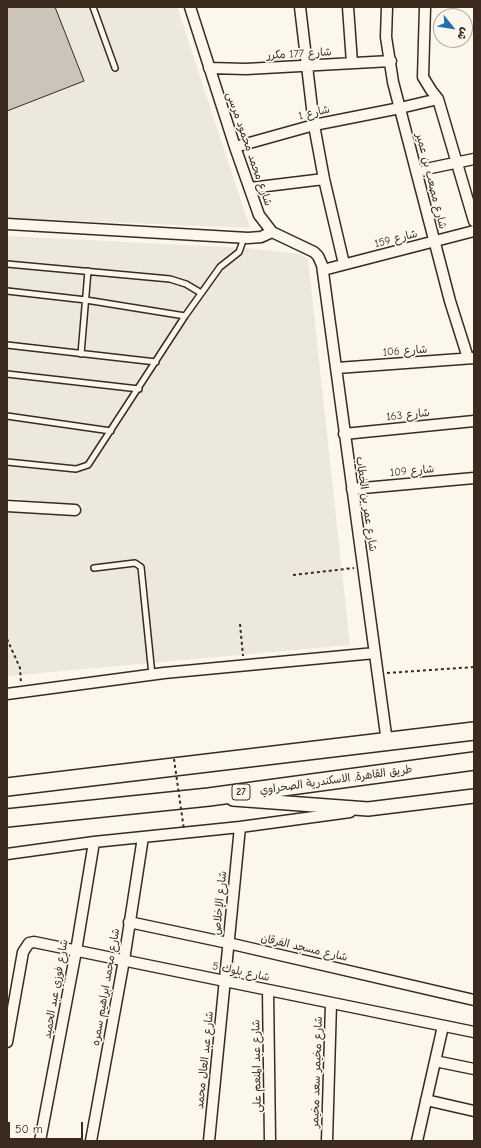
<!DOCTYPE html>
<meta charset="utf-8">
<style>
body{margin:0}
#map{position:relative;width:481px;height:1148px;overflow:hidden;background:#fbf7ec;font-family:"Comic Neue","Playpen Sans Arabic",sans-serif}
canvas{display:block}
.frame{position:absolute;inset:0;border:8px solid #3b2a1e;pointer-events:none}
.north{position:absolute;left:433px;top:8px;width:40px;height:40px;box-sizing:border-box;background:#fbf7ec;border:1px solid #aea59a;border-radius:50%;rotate:120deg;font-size:11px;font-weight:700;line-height:16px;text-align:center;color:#3b2a1e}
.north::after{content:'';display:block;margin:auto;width:14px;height:18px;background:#1f6fb2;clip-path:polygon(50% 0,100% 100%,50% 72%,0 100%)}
.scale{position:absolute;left:8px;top:1122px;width:75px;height:18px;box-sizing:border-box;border:2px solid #3b2a1e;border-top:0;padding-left:5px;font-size:12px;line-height:14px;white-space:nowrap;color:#3b2a1e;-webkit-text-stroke:3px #fbf7ec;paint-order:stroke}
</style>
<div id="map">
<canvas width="481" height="1148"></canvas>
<div class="frame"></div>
<div class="north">ش</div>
<div class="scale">50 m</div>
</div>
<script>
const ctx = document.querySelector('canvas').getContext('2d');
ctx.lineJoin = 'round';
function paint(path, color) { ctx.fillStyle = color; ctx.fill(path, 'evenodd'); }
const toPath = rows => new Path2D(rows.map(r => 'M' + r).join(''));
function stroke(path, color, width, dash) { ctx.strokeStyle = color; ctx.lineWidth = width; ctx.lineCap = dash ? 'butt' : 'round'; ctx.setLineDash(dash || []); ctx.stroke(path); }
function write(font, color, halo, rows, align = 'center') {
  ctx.font = font + ' "Comic Neue","Playpen Sans Arabic",sans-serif'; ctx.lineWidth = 3.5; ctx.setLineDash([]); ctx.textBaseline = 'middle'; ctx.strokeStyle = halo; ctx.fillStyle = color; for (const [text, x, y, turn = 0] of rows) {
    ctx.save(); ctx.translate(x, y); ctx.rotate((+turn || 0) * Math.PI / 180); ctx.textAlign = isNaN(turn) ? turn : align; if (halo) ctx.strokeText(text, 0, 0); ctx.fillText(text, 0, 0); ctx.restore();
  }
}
paint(toPath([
 [7,7,177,7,250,228,7,218],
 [7,236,246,248,300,254,308,259,350,645,7,676,7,512,76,516,83,505,7,498]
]), '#ede8dd');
const building = toPath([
 [7,7,55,7,84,81,7,111,7,7]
]);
paint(building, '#ccc4b9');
stroke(building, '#3b2a1e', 1);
const lane = toPath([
 [93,7,115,68],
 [7,264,170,279,186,284,201,293],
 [7,291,86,300,185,316],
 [7,345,156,362],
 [81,354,88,271],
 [7,374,139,389],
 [7,416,111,431],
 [7,462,76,469,88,465,185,316,220,267,239,252,244,238],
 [94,568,135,563,141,567,152,675]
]);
const street = toPath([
 [190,7,235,147,259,215,272,232,314,252,318,256,322,265,387,742],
 [300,7,314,125,324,179,344,264],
 [348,7,352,63],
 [387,7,386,37,393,82,450,301,468,358],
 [425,7,423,77,431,90,438,99,474,221],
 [209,68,246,69,391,61],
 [235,147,314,125,400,108,438,99],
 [416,171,474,159],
 [250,188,324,179],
 [7,224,248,238,261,237,272,232],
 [323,270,474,231],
 [337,368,474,358],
 [344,434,474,421],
 [352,489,474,478],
 [7,506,75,510],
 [7,694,164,673,375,653],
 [7,854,94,842,240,827,350,812],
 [129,922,228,943,474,1000],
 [268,990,270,1141],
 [7,1042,23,952,29,943,34,942,474,1032],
 [435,1061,474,1069],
 [426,1100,474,1111],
 [40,1141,76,951,94,842],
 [91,1141,124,960,143,837],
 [209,1141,240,827],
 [327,1141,331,1003],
 [417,1141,443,1026]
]);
const secondary = toPath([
 [233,799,368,809,474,796]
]);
const highway = toPath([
 [7,787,474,731],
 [7,818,209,797,474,761]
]);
stroke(lane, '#3b2a1e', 8);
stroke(street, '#3b2a1e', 13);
stroke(secondary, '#3b2a1e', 16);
stroke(highway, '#3b2a1e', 20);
stroke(toPath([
 [293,575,354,568],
 [240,624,243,656],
 [7,639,20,668,21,683],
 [387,673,474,667]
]), '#3b2a1e', 2, [3, 3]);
stroke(lane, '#fbf7ec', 5);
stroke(street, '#fbf7ec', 10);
stroke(secondary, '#fbf7ec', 13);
stroke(highway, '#fbf7ec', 17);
stroke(toPath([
 [174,759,184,830]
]), '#3b2a1e', 2, [3, 3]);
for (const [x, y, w] of [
 [241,792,18]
]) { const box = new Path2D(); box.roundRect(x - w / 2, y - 8, w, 16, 3); ctx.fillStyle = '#fbf7ec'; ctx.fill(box); stroke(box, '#3b2a1e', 1); }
write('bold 10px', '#3b2a1e', null, [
 ["27",241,792]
]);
write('11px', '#3b2a1e', '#fbf7ec', [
 ["شارع 177 مكرر",299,54,-3],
 ["شارع 1",314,113,-13],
 ["شارع محمد محمود مرسى",249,149,71],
 ["شارع مصعب بن عمير",431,181,76],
 ["شارع 159",396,239,-14],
 ["شارع 106",405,351,-4],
 ["شارع 163",408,415,-6],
 ["شارع 109",412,471,-5],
 ["شارع عمر بن الخطاب",366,504,82],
 ["طريق القاهرة, الاسكندرية الصحراوي",336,780,-8],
 ["شارع الإخلاص",220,903,-84],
 ["شارع مسجد الفرقان",304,948,13],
 ["شارع بلوك 5",241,972,12],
 ["شارع محمد ابراهيم سمره",106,987,-80],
 ["شارع فوزي عبد الحميد",56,989,-80],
 ["شارع عبد العال محمد",205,1060,-84],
 ["شارع عبد المنعم على",257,1066,-91],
 ["شارع مخيمر سعد مخيمر",317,1072,-88]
]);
</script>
